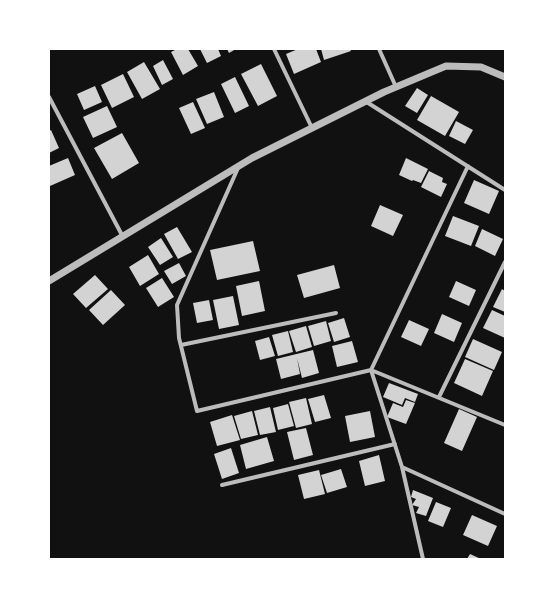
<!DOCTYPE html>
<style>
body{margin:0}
#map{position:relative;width:554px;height:608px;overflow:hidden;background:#111;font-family:"Times New Roman",serif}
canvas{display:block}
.frame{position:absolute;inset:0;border:50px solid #fff;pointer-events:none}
</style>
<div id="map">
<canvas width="554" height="608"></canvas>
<div class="frame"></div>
</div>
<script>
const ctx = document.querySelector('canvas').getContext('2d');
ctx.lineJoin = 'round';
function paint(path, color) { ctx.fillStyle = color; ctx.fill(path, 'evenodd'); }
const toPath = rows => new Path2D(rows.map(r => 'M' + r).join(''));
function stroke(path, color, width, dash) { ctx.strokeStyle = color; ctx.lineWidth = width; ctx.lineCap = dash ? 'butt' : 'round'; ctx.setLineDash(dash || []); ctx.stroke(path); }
paint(toPath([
 [177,49,188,49,198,66,183,75,171,52],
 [200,49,218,49,221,56,207,63],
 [227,49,236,49,229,53],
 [298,49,316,49,321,62,294,74,286,54],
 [321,49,350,49,351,51,324,60],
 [163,60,173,79,162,85,153,66],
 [144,62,160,89,142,99,127,72],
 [261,64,277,96,258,106,241,74],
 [123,74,134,97,112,108,101,85],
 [235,77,249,106,235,113,221,84],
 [95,86,102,102,84,110,77,94],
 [417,88,428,95,417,113,405,106],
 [214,92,224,117,207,124,196,99],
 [431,96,459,112,445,136,417,120],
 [193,102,205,128,191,134,179,108],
 [107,106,117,127,93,138,83,117],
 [456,121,473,130,465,144,449,136],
 [51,130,59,148,49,153,49,131],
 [122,133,139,163,112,179,94,148],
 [68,158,75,175,50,186,49,166],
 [406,158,428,169,421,183,413,180,412,181,399,175],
 [429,171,443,178,442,182,447,184,441,197,421,187],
 [474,180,499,191,489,214,464,203],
 [380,205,403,215,393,236,371,226],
 [453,216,479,226,471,246,445,236],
 [177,227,192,252,178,259,164,234],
 [482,229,503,239,495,256,475,246],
 [161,238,173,257,160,265,148,247],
 [253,241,260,271,217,280,210,250],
 [148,255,159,274,140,286,129,267],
 [179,263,186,276,172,284,164,271],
 [334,265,340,288,304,298,297,275],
 [95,275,108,289,86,308,73,294],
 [162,278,174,297,158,307,146,288],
 [259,281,265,311,242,316,236,286],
 [456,281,476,290,469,306,449,297],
 [502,289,505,291,505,312,493,307],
 [111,290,125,305,103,325,89,310],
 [233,296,239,325,219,329,213,300],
 [209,300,213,320,197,323,193,303],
 [492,310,505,316,505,338,483,328],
 [442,314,462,323,454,342,434,333],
 [344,318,350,337,334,342,328,323],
 [409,320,429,329,421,346,401,337],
 [326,321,331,341,314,346,308,326],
 [306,326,312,347,296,352,289,331],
 [288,331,293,352,278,356,272,335],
 [269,337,275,356,260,360,255,341],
 [473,339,502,352,494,370,465,357],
 [352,341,358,362,337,367,332,346],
 [313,350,319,373,302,378,297,358,300,374,281,379,276,359],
 [465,359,493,371,482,396,454,383],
 [389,383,418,394,415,402,405,398,402,405,383,397],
 [324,395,331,418,315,422,308,399],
 [306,398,312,424,296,428,289,402],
 [406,400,415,403,406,424,387,417,393,403,403,407],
 [288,404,294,426,278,430,273,408],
 [270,407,276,432,260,435,254,411],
 [459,409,477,417,462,451,444,443],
 [252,411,258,435,241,439,234,416],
 [370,411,375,437,350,442,345,416],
 [232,415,240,440,217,446,210,422],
 [306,428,313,455,294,460,287,432],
 [267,437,274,461,246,469,240,445],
 [231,448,239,473,222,479,214,454],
 [379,455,385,481,365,486,359,461],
 [341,469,347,487,327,493,321,475],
 [319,470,325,494,304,499,298,475],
 [413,490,433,498,426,516,416,513,419,507,412,505,416,499,411,497],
 [436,502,451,508,443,527,428,521],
 [472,515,497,526,488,546,463,535],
 [470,554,481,559,467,559]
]), '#d3d3d3');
stroke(toPath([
 [274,49,312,128],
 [379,49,396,87],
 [49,97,123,237],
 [365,101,505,190],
 [238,168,177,305,179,338,197,411,371,370,505,425],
 [181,345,336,313],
 [439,397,505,262],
 [402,467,505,514],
 [222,485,395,444],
 [423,559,402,467,371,370,468,166]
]), '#bcbcbc', 4);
stroke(toPath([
 [49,281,252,158,384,92,446,66,481,67,505,77]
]), '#bcbcbc', 7);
</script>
